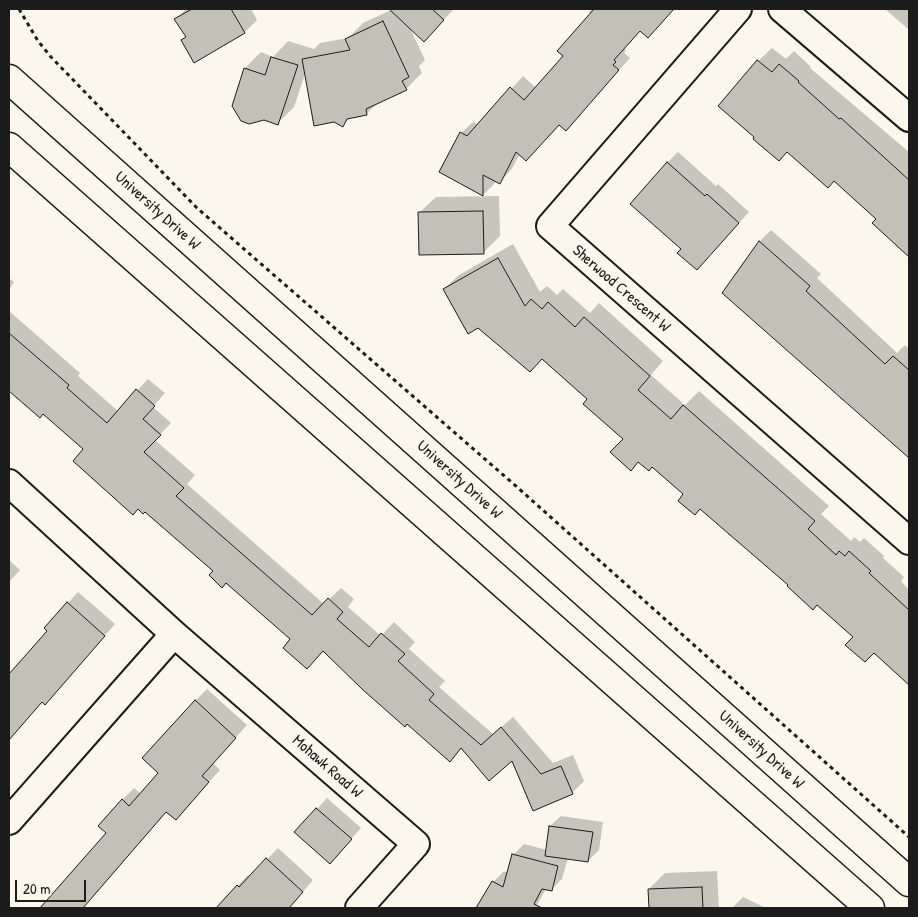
<!DOCTYPE html>
<style>
body{margin:0}
#map{position:relative;width:918px;height:917px;overflow:hidden;background:#fbf7ec;font-family:"Patrick Hand",sans-serif}
canvas{display:block}
.frame{position:absolute;inset:0;border:10px solid #1c1c1c;pointer-events:none}
.scale{position:absolute;left:15px;top:880px;width:71px;height:22px;box-sizing:border-box;border:2px solid #1c1c1c;border-top:0;padding-left:6px;font-size:15px;line-height:18px;white-space:nowrap;color:#1c1c1c;-webkit-text-stroke:4px #fbf7ec;paint-order:stroke}
</style>
<div id="map">
<canvas width="918" height="917"></canvas>
<div class="frame"></div>
<div class="scale">20 m</div>
</div>
<script>
const ctx = document.querySelector('canvas').getContext('2d');
ctx.lineJoin = 'round';
function paint(path, color) { ctx.fillStyle = color; ctx.fill(path, 'evenodd'); }
const toPath = rows => new Path2D(rows.map(r => 'M' + r).join(''));
function stroke(path, color, width, dash) { ctx.strokeStyle = color; ctx.lineWidth = width; ctx.lineCap = dash ? 'butt' : 'round'; ctx.setLineDash(dash || []); ctx.stroke(path); }
function write(font, color, halo, rows, align = 'center') {
  ctx.font = font + ' "Patrick Hand",sans-serif'; ctx.lineWidth = 4; ctx.setLineDash([]); ctx.textBaseline = 'middle'; ctx.strokeStyle = halo; ctx.fillStyle = color; for (const [text, x, y, turn = 0] of rows) {
    ctx.save(); ctx.translate(x, y); ctx.rotate((+turn || 0) * Math.PI / 180); ctx.textAlign = isNaN(turn) ? turn : align; if (halo) ctx.strokeText(text, 0, 0); ctx.fillText(text, 0, 0); ctx.restore();
  }
}
paint(toPath([
 [186,9,251,9,257,20,245,32,195,61,187,36,175,20],
 [391,9,454,9,436,28,409,26,425,60,419,66,422,73,406,89,379,102,366,114,351,117,343,125,306,71,294,107,278,123,245,68,261,52,273,57,288,41,314,49,320,43,348,38,363,23,391,10],
 [592,9,673,9,660,24,641,30,625,48,626,50,624,53,630,58,566,129,560,124,520,154,511,170,500,182,495,179,495,183,483,195,440,171,461,133,473,122,479,125,523,76,536,88,564,56,591,14,589,12],
 [885,9,909,9,909,30],
 [772,48,786,59,794,51,811,67,810,68,909,152,909,254,874,223,878,219,758,61],
 [678,152,716,186,718,184,749,212,707,258,683,249,667,163],
 [499,196,500,236,483,253,419,213,436,197],
 [771,230,821,274,817,278,897,353,905,345,909,349,909,448,724,293,760,241],
 [513,244,540,292,547,286,557,295,563,289,590,313,599,303,663,361,651,375,685,405,699,391,829,506,821,514,851,541,854,537,860,542,864,538,884,556,883,558,904,577,901,581,909,590,909,678,854,637,817,604,790,584,685,494,624,439,589,399,542,358,444,289,459,275],
 [9,278,14,282,9,290],
 [9,311,80,373,78,376,118,411,148,379,165,393,153,407,171,423,155,440,195,475,187,484,324,604,341,588,354,599,348,607,381,636,394,622,415,642,409,649,445,681,439,687,493,734,513,717,553,763,573,755,584,781,572,793,513,759,462,748,450,760,323,650,292,639,214,571,85,449,25,388,9,374],
 [9,560,20,570,9,582],
 [78,592,115,624,56,692,43,701,9,737,9,675,49,631,68,603],
 [207,689,247,725,213,763,220,770,176,818,167,811,83,908,39,908,107,833,122,800,134,788,141,794,160,772,195,701],
 [327,798,361,828,340,852,296,832],
 [561,816,603,822,599,850,588,861,568,858,562,879,551,890,546,889,535,908,478,908,493,882,504,871,508,873,513,855,524,844,547,850,550,826],
 [278,848,313,880,289,908,217,908,248,875,250,877],
 [717,871,719,908,650,908,649,889,665,873],
 [743,897,766,908,732,908]
]), '#0003');
const building = toPath([
 [192,9,231,9,245,33,194,63,181,40,186,37,174,19,192,9],
 [389,9,432,9,444,20,424,42,389,9],
 [594,9,674,9,648,38,640,31,614,60,616,62,613,65,619,70,566,131,559,125,526,161,516,152,500,184,483,175,483,196,439,172,460,132,467,136,510,87,524,100,563,56,557,51,594,9],
 [383,21,409,77,402,81,407,90,366,109,367,115,347,119,343,127,334,122,314,126,302,59,350,50,345,39,383,21],
 [271,57,298,65,278,125,264,120,249,124,241,121,232,106,244,68,265,75,271,57],
 [757,60,772,72,779,64,799,81,798,82,839,119,841,118,909,180,909,257,872,223,876,219,834,181,828,188,787,152,779,161,753,139,754,137,718,106,757,60],
 [667,162,705,196,707,194,739,223,697,270,677,253,681,249,630,204,667,162],
 [483,211,484,254,419,255,418,212,483,211],
 [759,241,810,286,806,291,885,364,893,356,909,370,909,458,722,293,759,241],
 [498,258,525,306,531,299,542,309,548,302,575,327,584,317,650,376,638,390,671,419,683,405,815,521,808,529,836,555,839,551,845,556,849,551,871,571,869,573,909,610,909,685,874,653,865,662,845,645,853,637,817,605,813,610,787,586,788,585,700,509,695,515,678,501,683,494,652,467,649,471,638,462,631,471,610,452,623,439,583,404,587,399,542,359,530,372,478,328,468,334,443,289,498,258],
 [9,333,69,385,67,388,107,423,136,389,155,406,143,419,161,435,144,452,184,488,176,496,312,615,328,598,343,612,337,619,369,647,381,633,405,654,398,661,434,694,429,700,481,745,501,727,541,774,561,766,573,794,533,811,512,761,489,781,461,748,450,762,407,724,405,727,362,689,323,651,307,669,283,648,290,639,226,583,222,588,209,575,213,571,145,512,143,514,138,509,133,515,73,461,83,449,43,414,40,418,9,391,9,333],
 [67,602,105,636,45,705,42,702,9,740,9,674,47,631,44,628,67,602],
 [195,700,236,738,202,776,209,782,176,820,166,812,83,908,40,908,106,833,98,826,122,799,129,806,158,773,142,758,195,700],
 [316,808,352,839,330,864,294,832,316,808],
 [549,826,593,832,588,862,545,856,549,826],
 [512,854,558,866,552,891,542,889,534,904,542,908,476,908,492,881,503,887,512,854],
 [266,858,303,892,289,908,216,908,237,885,239,887,266,858],
 [702,887,703,908,649,908,648,889,702,887]
]);
paint(building, '#c3c0b8');
stroke(building, '#1c1c1c', 1);
const street = toPath([
 [738,9,550,226,909,541],
 [782,9,909,118],
 [9,483,174,634,416,844,359,908],
 [9,821,174,634]
]);
const primary = toPath([
 [9,79,909,882],
 [9,147,870,908]
]);
stroke(street, '#1c1c1c', 30);
stroke(primary, '#1c1c1c', 31);
stroke(toPath([
 [19,9,38,41,51,57,197,208,517,487,909,837]
]), '#1c1c1c', 3, [4, 4]);
stroke(street, '#fbf7ec', 26);
stroke(primary, '#fbf7ec', 28);
write('16px', '#1c1c1c', '#fbf7ec', [
 ["University Drive W",157,211,42],
 ["Sherwood Crescent W",621,289,41],
 ["University Drive W",459,480,42],
 ["University Drive W",761,750,42],
 ["Mohawk Road W",327,767,41]
]);
</script>
